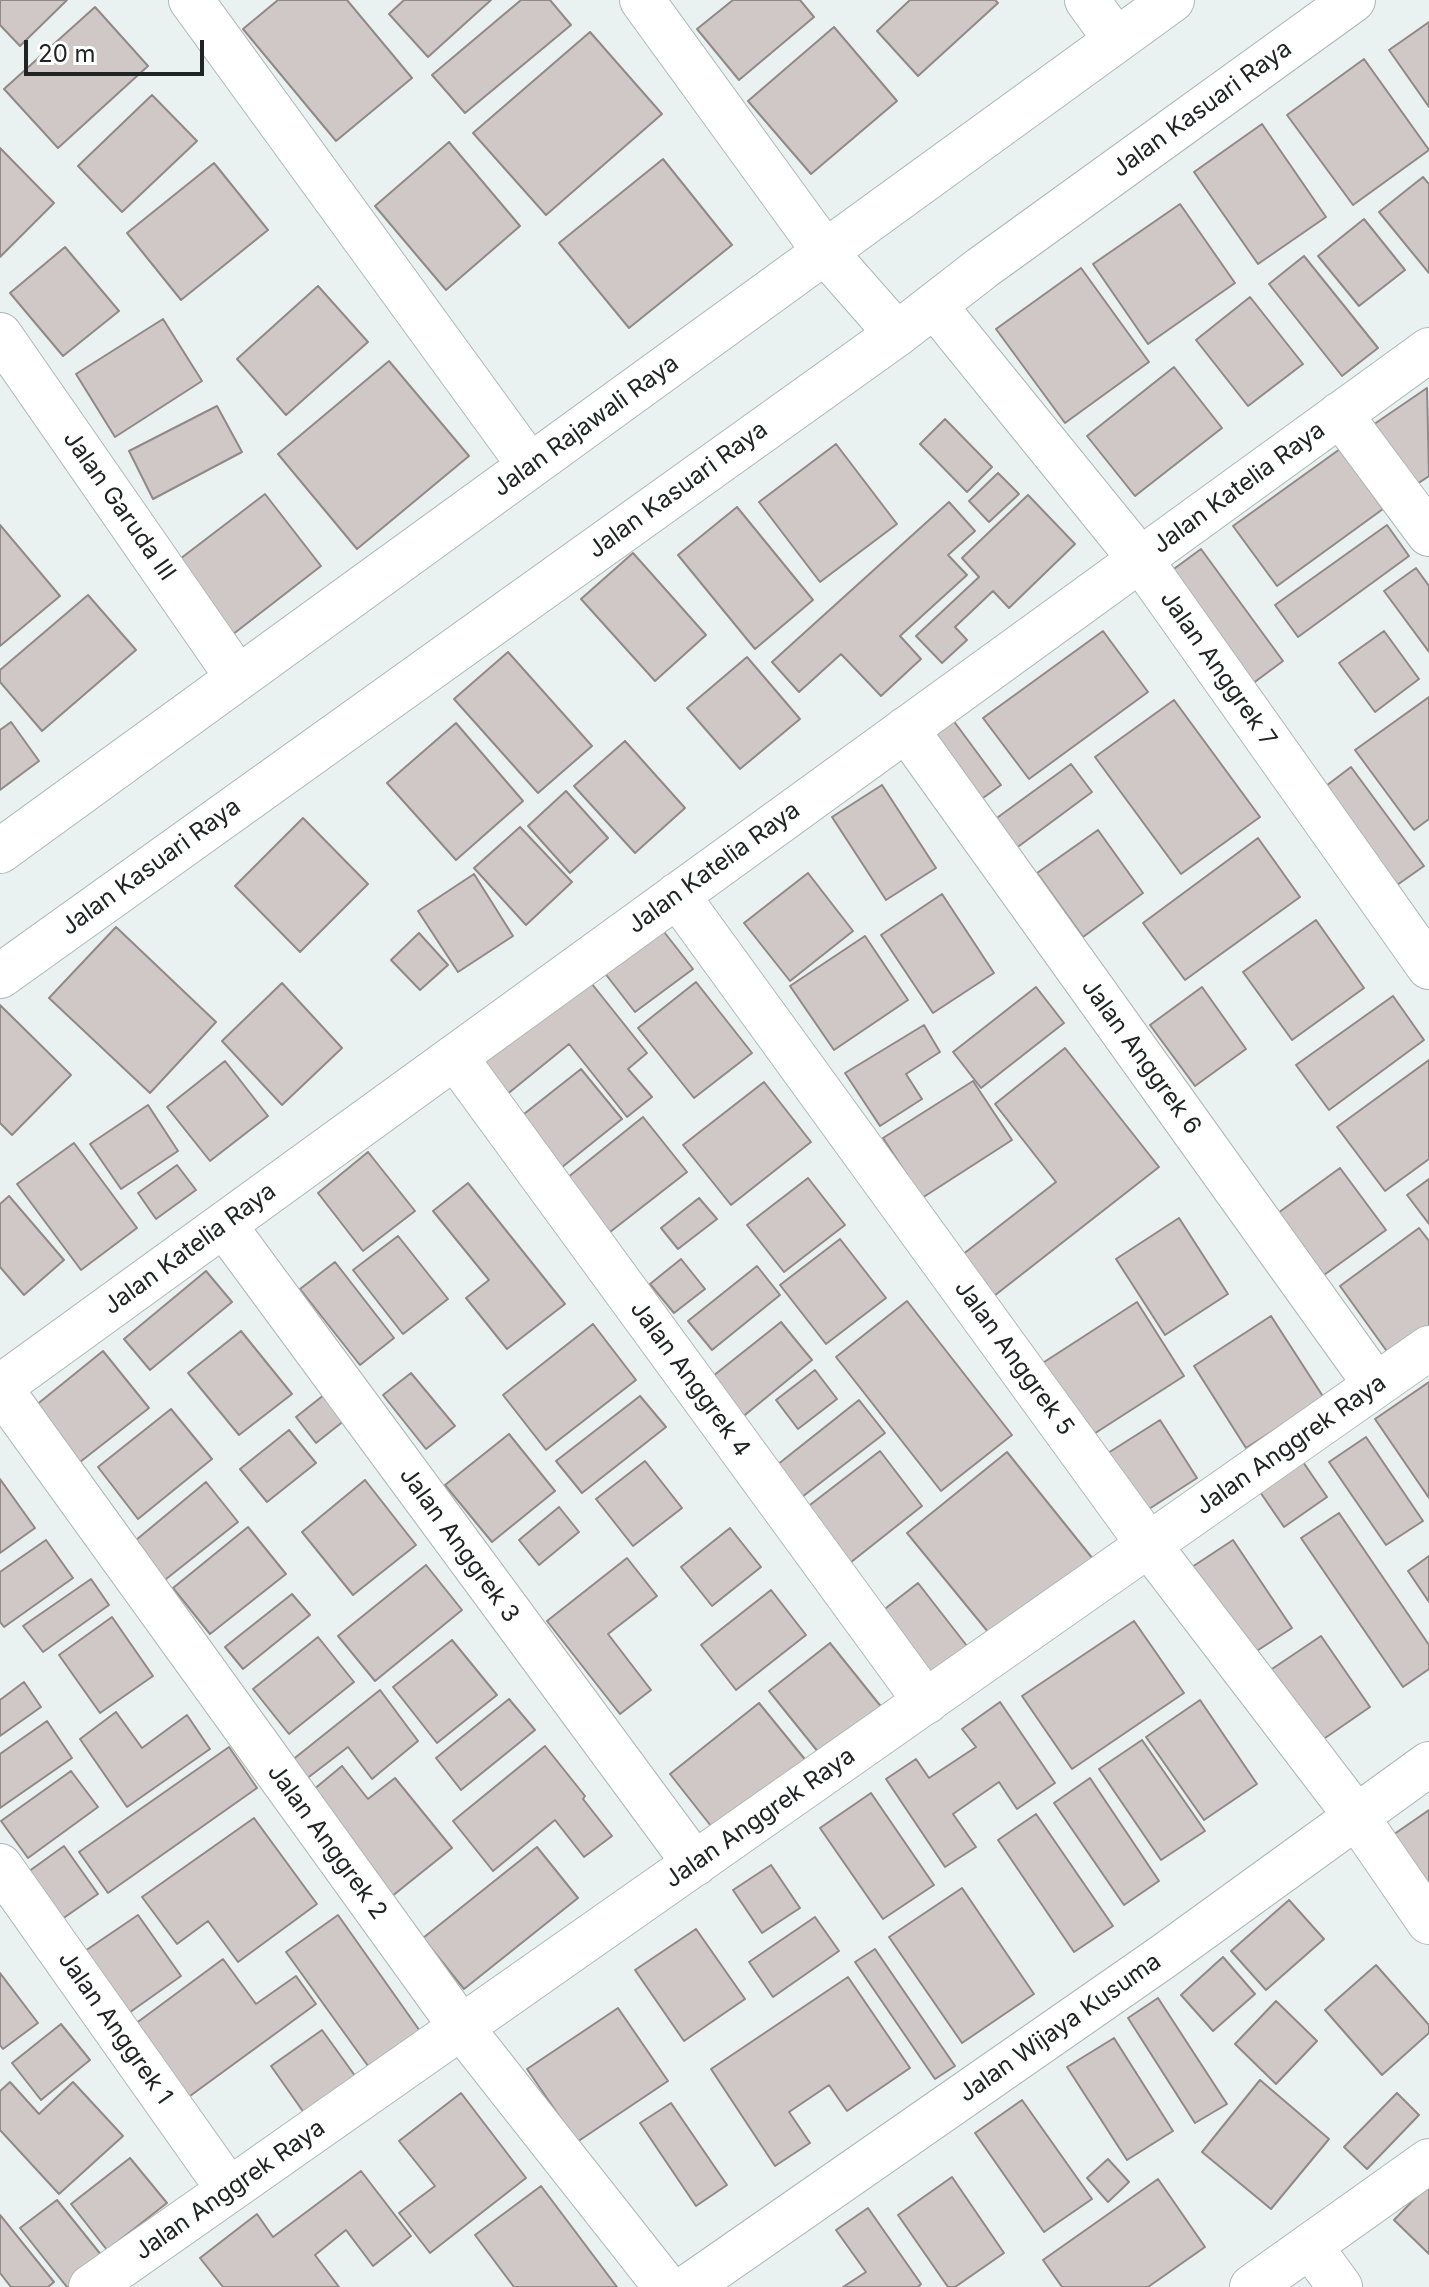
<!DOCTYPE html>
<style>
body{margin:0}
#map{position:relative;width:1429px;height:2287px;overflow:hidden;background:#e9f2f1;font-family:Inter,sans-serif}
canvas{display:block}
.scale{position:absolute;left:24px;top:40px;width:180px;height:36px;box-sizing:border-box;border:4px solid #212424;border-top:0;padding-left:10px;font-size:24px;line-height:28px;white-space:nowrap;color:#212424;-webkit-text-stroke:6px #fff;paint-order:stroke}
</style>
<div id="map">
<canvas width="1429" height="2287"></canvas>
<div class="scale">20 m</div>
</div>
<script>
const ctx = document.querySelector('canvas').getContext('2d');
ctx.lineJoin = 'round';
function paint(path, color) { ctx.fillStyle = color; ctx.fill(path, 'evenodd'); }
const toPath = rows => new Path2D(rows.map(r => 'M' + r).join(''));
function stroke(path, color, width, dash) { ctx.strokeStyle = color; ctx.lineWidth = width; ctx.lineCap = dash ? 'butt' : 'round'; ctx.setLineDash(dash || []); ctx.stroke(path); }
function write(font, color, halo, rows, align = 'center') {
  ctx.font = font + ' Inter,sans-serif'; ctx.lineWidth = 8; ctx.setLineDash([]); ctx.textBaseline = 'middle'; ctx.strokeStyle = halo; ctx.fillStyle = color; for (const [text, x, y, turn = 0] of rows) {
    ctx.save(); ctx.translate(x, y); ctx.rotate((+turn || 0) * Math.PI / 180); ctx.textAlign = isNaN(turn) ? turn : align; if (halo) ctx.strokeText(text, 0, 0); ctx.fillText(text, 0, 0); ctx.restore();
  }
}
const building = toPath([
 [0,0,67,0,20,46,0,25,0,0],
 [278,0,347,0,412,78,336,141,243,29,278,0],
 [404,0,491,0,428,57,389,14,404,0],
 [521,0,550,0,571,25,465,113,432,75,521,0],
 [733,0,800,0,814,17,739,80,697,29,733,0],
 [910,0,995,0,998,3,918,76,877,31,910,0],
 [95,7,148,66,58,148,4,89,95,7],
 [1429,22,1429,107,1389,50,1429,22],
 [834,27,897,101,811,174,748,101,834,27],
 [590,32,662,114,546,215,473,133,590,32],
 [1364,59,1429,150,1353,205,1287,115,1364,59],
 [152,95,197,141,122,212,78,166,152,95],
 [1262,124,1326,217,1258,264,1194,172,1262,124],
 [449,142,520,226,446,290,375,206,449,142],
 [0,148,54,203,0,257,0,148],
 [663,159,732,245,629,328,559,243,663,159],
 [214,163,268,230,181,300,127,233,214,163],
 [1423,177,1429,184,1429,273,1379,212,1423,177],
 [1180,204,1235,283,1148,344,1093,264,1180,204],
 [1364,219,1405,270,1359,306,1318,256,1364,219],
 [65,247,119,311,63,356,10,293,65,247],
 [1304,256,1378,348,1342,376,1269,284,1304,256],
 [1081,268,1149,362,1065,423,996,329,1081,268],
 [318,286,368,342,286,415,237,359,318,286],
 [1250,297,1303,364,1248,406,1196,340,1250,297],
 [163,319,202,381,115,437,76,374,163,319],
 [389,361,469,456,357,549,278,454,389,361],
 [1174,367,1222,428,1135,496,1087,436,1174,367],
 [1427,388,1429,476,1405,492,1364,431,1427,388],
 [217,406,242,452,153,499,129,451,217,406],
 [945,419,992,467,967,492,920,444,945,419],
 [836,444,897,524,820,582,759,502,836,444],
 [1340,449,1383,509,1277,586,1233,526,1340,449],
 [998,473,1019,494,989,522,969,501,998,473],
 [265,494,321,566,232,635,176,562,265,494],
 [1028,495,1075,544,1009,608,993,591,955,627,967,640,942,663,916,636,979,577,962,558,1028,495],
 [949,502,975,531,948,555,967,575,900,636,921,659,881,696,841,654,799,692,772,662,949,502],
 [737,507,813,600,755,649,678,555,737,507],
 [0,525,60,596,0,646,0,525],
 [1387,525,1409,556,1298,637,1275,605,1387,525],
 [1201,549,1283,661,1248,687,1167,574,1201,549],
 [633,553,706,635,655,681,581,599,633,553],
 [1416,568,1429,586,1429,652,1384,591,1416,568],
 [88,595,136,650,42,731,0,682,0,670,88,595],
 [1103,631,1148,692,1029,779,983,718,1103,631],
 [1384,631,1419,679,1375,712,1339,663,1384,631],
 [508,652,592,746,538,793,454,699,508,652],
 [747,657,800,719,740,769,687,708,747,657],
 [1429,697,1429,819,1414,830,1355,750,1429,697],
 [1174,700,1260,817,1181,874,1095,757,1174,700],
 [950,716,1001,785,969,808,919,739,950,716],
 [11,722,39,761,0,790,0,730,11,722],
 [456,723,523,801,456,860,387,783,456,723],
 [625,741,685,808,635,853,574,786,625,741],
 [1071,764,1092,792,1015,849,994,820,1071,764],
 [1351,767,1424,866,1390,890,1318,792,1351,767],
 [882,785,936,868,886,900,832,817,882,785],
 [566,791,608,838,570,873,528,826,566,791],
 [303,818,368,884,300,952,235,886,303,818],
 [520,827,572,882,526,925,474,868,520,827],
 [1098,830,1143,893,1083,937,1037,873,1098,830],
 [1258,838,1300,897,1185,980,1143,923,1258,838],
 [808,873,853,931,790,981,744,923,808,873],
 [474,874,513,936,458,972,418,911,474,874],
 [942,894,994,973,933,1013,881,935,942,894],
 [654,919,693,969,635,1012,597,963,654,919],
 [1316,920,1364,988,1292,1040,1243,972,1316,920],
 [116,927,216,1022,150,1093,49,998,116,927],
 [419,933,448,965,420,990,391,960,419,933],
 [865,936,908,1000,834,1050,790,986,865,936],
 [588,979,647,1053,628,1069,652,1097,627,1117,569,1044,500,1100,476,1069,588,979],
 [696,982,752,1053,694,1098,638,1028,696,982],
 [282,983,342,1048,282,1105,222,1041,282,983],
 [1036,987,1064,1023,981,1088,953,1052,1036,987],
 [1202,987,1246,1049,1195,1086,1150,1025,1202,987],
 [1393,996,1424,1040,1329,1110,1296,1065,1393,996],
 [0,1005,71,1075,12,1135,0,1123,0,1005],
 [924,1025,940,1052,906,1074,922,1099,880,1126,845,1073,924,1025],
 [1065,1048,1159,1167,994,1296,962,1255,1056,1182,995,1104,1065,1048],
 [1429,1060,1429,1159,1385,1191,1337,1127,1429,1060],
 [225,1061,268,1116,210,1161,167,1107,225,1061],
 [581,1069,622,1119,551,1176,510,1125,581,1069],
 [973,1081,1012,1140,922,1198,883,1138,973,1081],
 [764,1082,811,1142,731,1205,683,1145,764,1082],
 [148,1105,178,1151,121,1189,90,1144,148,1105],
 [643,1117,687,1172,610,1232,567,1178,643,1117],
 [74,1143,137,1228,81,1270,17,1184,74,1143],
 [368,1152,415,1211,363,1251,318,1193,368,1152],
 [177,1165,196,1190,156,1219,138,1193,177,1165],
 [1340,1168,1386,1230,1324,1275,1278,1213,1340,1168],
 [808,1178,845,1225,784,1272,747,1225,808,1178],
 [1429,1179,1429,1224,1407,1195,1429,1179],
 [468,1183,565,1304,507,1349,466,1298,489,1280,433,1211,468,1183],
 [9,1196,64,1260,24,1295,0,1267,0,1204,9,1196],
 [699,1198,717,1219,678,1249,661,1228,699,1198],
 [1179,1218,1228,1294,1165,1335,1116,1259,1179,1218],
 [1419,1228,1429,1241,1429,1329,1391,1357,1340,1286,1419,1228],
 [398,1236,448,1299,403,1334,353,1270,398,1236],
 [840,1239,886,1298,826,1344,780,1285,840,1239],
 [681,1259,705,1289,674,1313,650,1284,681,1259],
 [335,1262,394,1338,360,1365,300,1289,335,1262],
 [757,1266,780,1295,712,1350,688,1321,757,1266],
 [206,1271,232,1302,150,1370,124,1339,206,1271],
 [907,1301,1012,1435,941,1491,836,1357,907,1301],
 [1137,1302,1184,1376,1086,1439,1038,1366,1137,1302],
 [1271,1316,1324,1398,1246,1448,1194,1366,1271,1316],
 [781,1322,812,1360,740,1419,708,1380,781,1322],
 [593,1324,636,1380,546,1450,503,1395,593,1324],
 [241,1331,292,1394,239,1435,188,1373,241,1331],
 [103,1351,149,1408,80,1462,35,1406,103,1351],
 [815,1370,837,1399,798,1429,776,1400,815,1370],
 [411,1373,455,1426,426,1449,383,1395,411,1373],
 [1429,1382,1429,1498,1375,1419,1429,1382],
 [334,1387,355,1412,316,1443,296,1417,334,1387],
 [640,1396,666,1427,582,1493,556,1461,640,1396],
 [859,1400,885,1433,802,1497,777,1465,859,1400],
 [171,1409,212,1459,138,1519,98,1467,171,1409],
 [1160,1420,1197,1478,1146,1511,1108,1453,1160,1420],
 [289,1430,316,1463,267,1502,240,1469,289,1430],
 [509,1434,555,1491,492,1542,445,1485,509,1434],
 [1366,1437,1423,1521,1386,1545,1329,1462,1366,1437],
 [880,1451,922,1506,836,1574,793,1518,880,1451],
 [1007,1452,1093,1559,993,1638,907,1533,1007,1452],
 [1301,1459,1327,1497,1284,1527,1258,1489,1301,1459],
 [645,1461,682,1508,633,1546,596,1499,645,1461],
 [0,1479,35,1528,0,1553,0,1479],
 [365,1480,416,1545,353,1595,302,1532,365,1480],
 [206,1482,238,1522,161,1583,130,1545,206,1482],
 [559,1507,579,1532,539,1565,519,1540,559,1507],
 [1339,1513,1429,1645,1429,1669,1403,1687,1301,1538,1339,1513],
 [248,1527,286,1574,210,1634,173,1588,248,1527],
 [730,1528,761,1567,712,1606,681,1567,730,1528],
 [46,1540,73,1578,4,1627,0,1622,0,1572,46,1540],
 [1233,1540,1292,1628,1249,1656,1189,1569,1233,1540],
 [1429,1556,1429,1602,1408,1571,1429,1556],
 [627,1558,657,1596,608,1634,651,1690,620,1714,547,1621,627,1558],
 [426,1565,462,1610,375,1681,338,1636,426,1565],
 [91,1579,109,1605,43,1652,23,1626,91,1579],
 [918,1583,974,1655,928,1691,872,1619,918,1583],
 [771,1590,806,1635,736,1690,701,1645,771,1590],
 [292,1594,310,1615,243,1669,225,1647,292,1594],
 [112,1617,153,1676,100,1713,59,1655,112,1617],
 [1134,1621,1184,1693,1072,1769,1022,1696,1134,1621],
 [1321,1636,1370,1707,1312,1747,1263,1675,1321,1636],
 [318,1637,354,1682,289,1734,253,1689,318,1637],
 [452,1640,497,1695,437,1743,393,1687,452,1640],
 [830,1643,887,1714,827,1763,769,1691,830,1643],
 [24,1682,41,1707,0,1736,0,1700,24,1682],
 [380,1690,418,1741,372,1779,348,1747,301,1783,286,1765,380,1690],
 [509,1699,535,1730,461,1790,436,1758,509,1699],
 [1200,1700,1257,1784,1204,1820,1146,1737,1200,1700],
 [1000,1702,1055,1783,1017,1809,999,1782,953,1814,976,1847,945,1867,886,1779,916,1759,929,1778,976,1747,962,1729,1000,1702],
 [759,1703,812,1768,722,1840,670,1774,759,1703],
 [116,1712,142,1748,187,1715,210,1749,127,1807,80,1739,116,1712],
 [47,1721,72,1758,0,1808,0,1754,47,1721],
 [1142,1740,1205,1831,1161,1860,1099,1769,1142,1740],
 [545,1746,585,1796,583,1799,612,1836,584,1857,555,1820,493,1871,453,1821,545,1746],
 [229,1747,257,1788,108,1893,79,1852,229,1747],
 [342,1766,368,1799,395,1778,452,1848,386,1901,307,1795,342,1766],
 [71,1771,98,1807,28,1858,1,1821,71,1771],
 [1090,1778,1159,1881,1124,1905,1054,1803,1090,1778],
 [871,1793,934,1885,883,1919,820,1828,871,1793],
 [1429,1810,1429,1900,1387,1839,1429,1810],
 [1036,1814,1113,1926,1074,1952,998,1840,1036,1814],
 [254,1818,317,1904,238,1962,208,1921,177,1944,142,1897,254,1818],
 [64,1846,98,1894,55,1924,21,1877,64,1846],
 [537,1847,578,1898,464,1989,423,1938,537,1847],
 [771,1865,800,1908,762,1933,733,1890,771,1865],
 [962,1888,1034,1994,962,2043,889,1937,962,1888],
 [1289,1900,1324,1939,1266,1990,1231,1951,1289,1900],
 [138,1915,181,1976,126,2015,82,1953,138,1915],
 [338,1915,427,2041,376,2077,286,1952,338,1915],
 [815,1917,839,1951,773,1997,749,1962,815,1917],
 [696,1929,745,1999,684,2041,635,1970,696,1929],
 [875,1949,955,2066,935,2079,855,1962,875,1949],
 [1223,1957,1255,1994,1213,2031,1181,1995,1223,1957],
 [223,1959,256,2004,296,1976,316,2004,179,2104,127,2030,223,1959],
 [1376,1965,1429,2025,1429,2033,1382,2075,1325,2010,1376,1965],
 [0,1973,38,2023,3,2049,0,2045,0,1973],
 [848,1977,910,2068,847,2111,829,2085,789,2112,810,2143,775,2166,711,2069,848,1977],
 [1158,1998,1227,2104,1195,2123,1128,2018,1158,1998],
 [1276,2001,1317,2041,1276,2084,1235,2044,1276,2001],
 [618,2008,668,2081,577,2142,527,2069,618,2008],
 [61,2024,90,2060,41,2100,12,2063,61,2024],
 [322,2030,366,2091,314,2127,271,2066,322,2030],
 [1114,2038,1173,2131,1127,2160,1067,2067,1114,2038],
 [1260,2080,1329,2139,1271,2209,1202,2152,1260,2080],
 [10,2082,39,2114,73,2082,123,2136,59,2194,0,2130,0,2091,10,2082],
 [461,2093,526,2178,430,2253,399,2213,435,2186,399,2141,461,2093],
 [1397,2093,1419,2115,1367,2169,1344,2147,1397,2093],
 [1022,2100,1092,2199,1044,2232,975,2133,1022,2100],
 [671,2103,727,2185,696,2206,640,2123,671,2103],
 [130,2158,167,2203,107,2250,71,2204,130,2158],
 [1108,2159,1129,2182,1108,2202,1087,2178,1108,2159],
 [361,2171,411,2236,373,2266,346,2230,315,2255,339,2287,223,2287,200,2258,257,2214,273,2237,361,2171],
 [952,2177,1004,2253,955,2287,948,2287,898,2215,952,2177],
 [1158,2179,1205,2247,1148,2287,1062,2287,1043,2260,1158,2179],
 [1429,2184,1429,2254,1394,2220,1429,2184],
 [541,2186,617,2287,514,2287,475,2235,541,2186],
 [57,2200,106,2261,72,2287,67,2287,20,2228,57,2200],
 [868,2208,921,2284,918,2287,843,2287,866,2272,836,2230,868,2208],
 [0,2215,54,2282,48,2287,11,2287,0,2273,0,2215]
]);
paint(building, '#d0c8c6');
stroke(building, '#918987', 2);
const minor = toPath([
 [191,0,530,466],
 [642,0,825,252,897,334],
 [1087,0,1116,40],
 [934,305,1140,559,1429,967],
 [0,335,238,678],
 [1340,414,1429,534],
 [906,729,1376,1385],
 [0,851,1172,0],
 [677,895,1149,1545,1356,1816,1429,1922],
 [0,976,897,334,982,268,1353,0],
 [455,1057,926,1702],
 [224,1225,695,1864],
 [0,1387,1429,350],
 [0,1388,461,2027,666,2287],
 [0,1866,229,2190],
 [1310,2246,1340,2287],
 [91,2287,1429,1348],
 [688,2287,1164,1956,1429,1764],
 [1252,2287,1429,2161]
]);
stroke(minor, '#aeb7b6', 46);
stroke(minor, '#fff', 44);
write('24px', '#212424', '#fff', [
 ["Jalan Kasuari Raya",1202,109,-36],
 ["Jalan Rajawali Raya",586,426,-36],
 ["Jalan Katelia Raya",1239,488,-36],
 ["Jalan Kasuari Raya",678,490,-36],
 ["Jalan Garuda III",119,506,55],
 ["Jalan Anggrek 7",1218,669,55],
 ["Jalan Kasuari Raya",151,867,-36],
 ["Jalan Katelia Raya",714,868,-36],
 ["Jalan Anggrek 6",1141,1057,54],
 ["Jalan Katelia Raya",190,1249,-36],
 ["Jalan Anggrek 5",1014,1358,54],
 ["Jalan Anggrek 4",690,1379,54],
 ["Jalan Anggrek Raya",1291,1445,-35],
 ["Jalan Anggrek 3",459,1545,54],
 ["Jalan Anggrek Raya",760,1818,-35],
 ["Jalan Anggrek 2",327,1842,54],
 ["Jalan Anggrek 1",115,2028,55],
 ["Jalan Wijaya Kusuma",1060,2028,-35],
 ["Jalan Anggrek Raya",230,2190,-35]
]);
</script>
